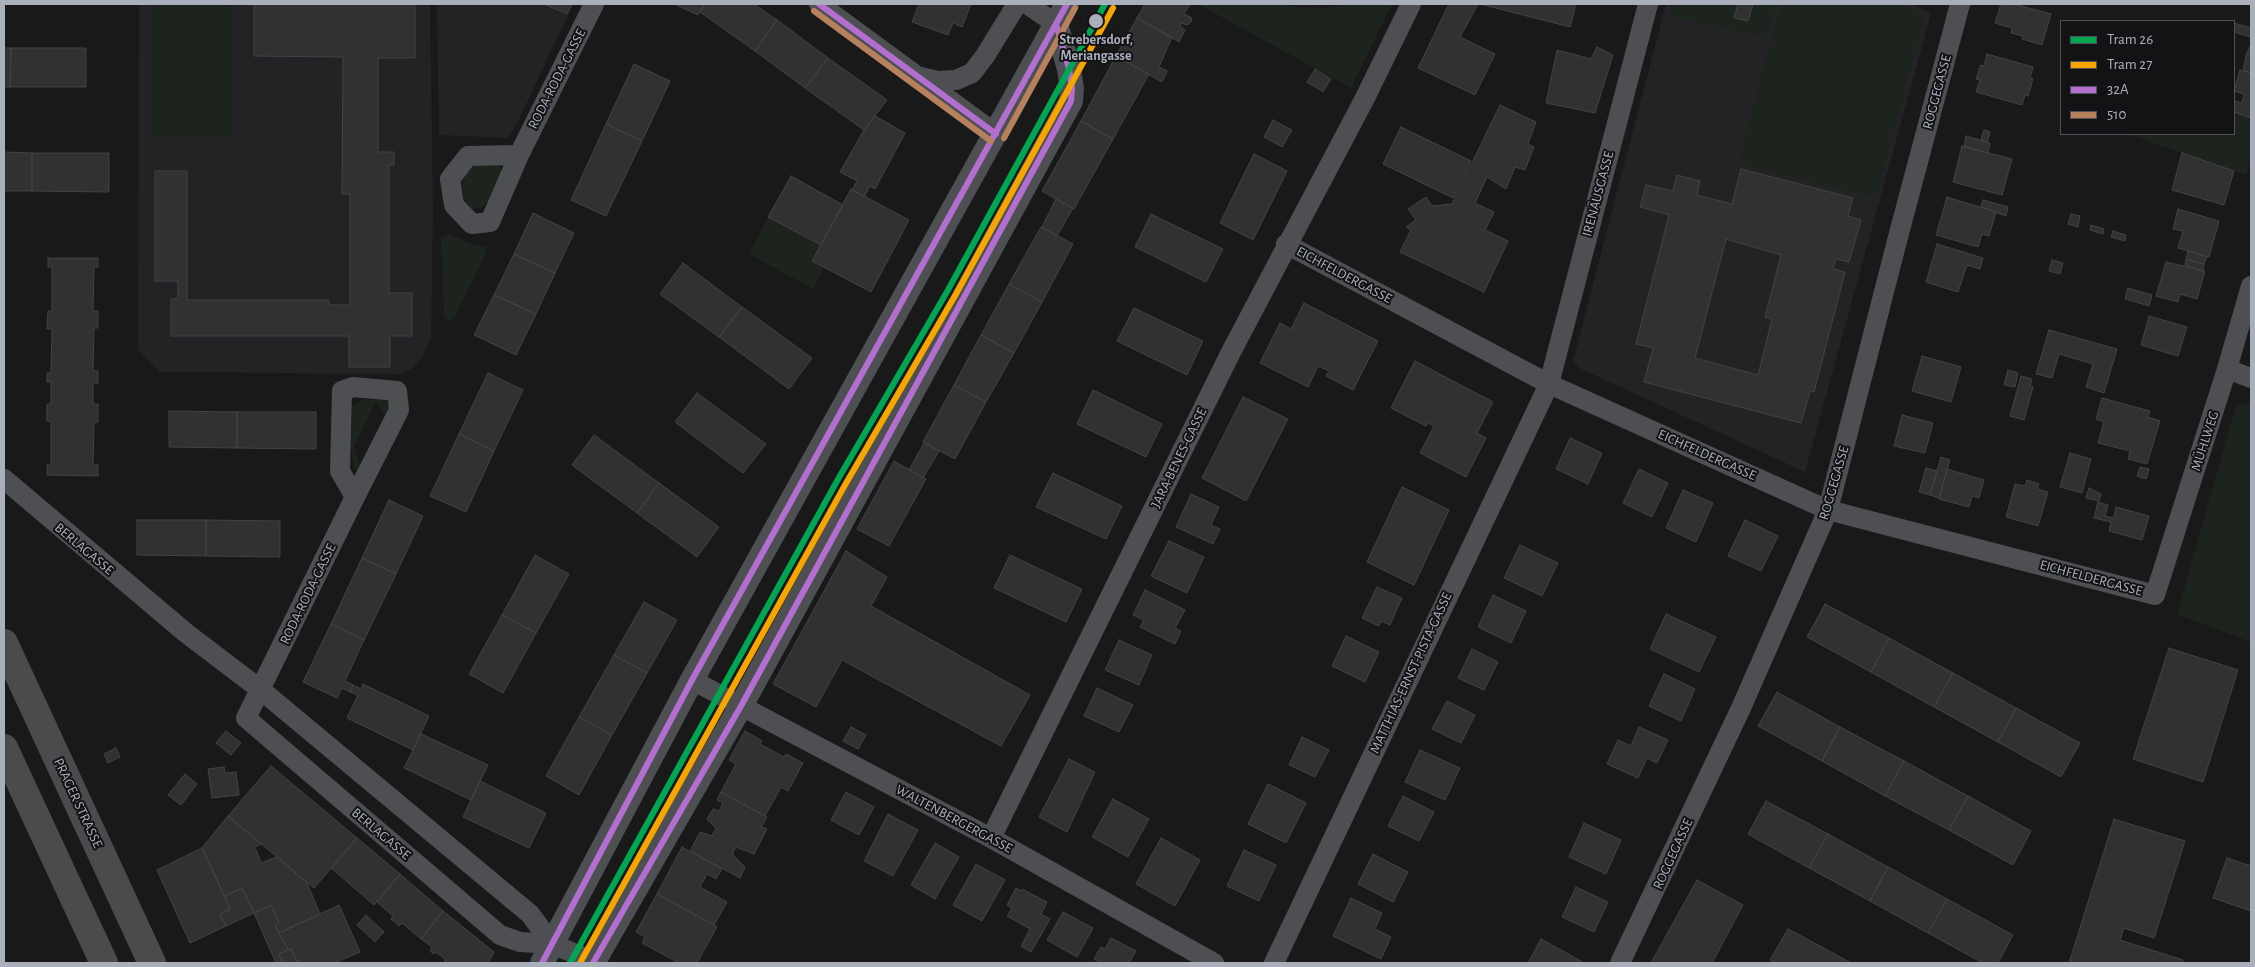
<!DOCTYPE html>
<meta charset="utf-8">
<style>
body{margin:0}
#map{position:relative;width:2255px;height:967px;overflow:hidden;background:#19191a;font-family:"Alegreya Sans",sans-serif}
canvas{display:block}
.frame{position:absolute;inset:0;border:5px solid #aab0bb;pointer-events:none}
.legend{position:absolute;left:2060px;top:20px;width:175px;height:115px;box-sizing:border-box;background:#131316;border:1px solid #4f5258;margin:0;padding:6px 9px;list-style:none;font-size:15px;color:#aab0bb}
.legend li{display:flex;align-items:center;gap:10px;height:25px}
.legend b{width:25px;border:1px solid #4f5258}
</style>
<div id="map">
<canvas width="2255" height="967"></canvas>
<div class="frame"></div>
<ul class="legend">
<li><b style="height:6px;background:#00a651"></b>Tram 26</li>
<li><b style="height:6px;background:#f7a600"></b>Tram 27</li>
<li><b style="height:6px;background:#b36fd0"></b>32A</li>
<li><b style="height:6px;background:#b6815c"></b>510</li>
</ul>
</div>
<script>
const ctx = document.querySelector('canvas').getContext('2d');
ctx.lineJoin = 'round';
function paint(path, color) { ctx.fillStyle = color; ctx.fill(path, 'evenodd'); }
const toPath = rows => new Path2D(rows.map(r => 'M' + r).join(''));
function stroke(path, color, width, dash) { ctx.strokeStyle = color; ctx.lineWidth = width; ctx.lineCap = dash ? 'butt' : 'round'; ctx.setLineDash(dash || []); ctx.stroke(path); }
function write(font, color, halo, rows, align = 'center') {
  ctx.font = font + ' "Alegreya Sans",sans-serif'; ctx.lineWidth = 4; ctx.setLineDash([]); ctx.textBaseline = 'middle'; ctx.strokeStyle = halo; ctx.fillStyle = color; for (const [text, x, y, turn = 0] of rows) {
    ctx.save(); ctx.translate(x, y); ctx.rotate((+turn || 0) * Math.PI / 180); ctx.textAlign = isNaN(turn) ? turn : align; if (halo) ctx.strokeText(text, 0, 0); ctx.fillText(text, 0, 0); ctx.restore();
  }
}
paint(toPath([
 [139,4,430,4,433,213,431,338,422,358,411,369,401,374,160,372,138,350],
 [437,4,573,4,518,122,508,138,439,135],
 [1666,4,1911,4,1931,14,1805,472,1579,368,1573,361]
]), '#232326');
paint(toPath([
 [154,4,231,4,230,138,153,138],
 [1198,4,1284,4,1293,7,1326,8,1345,4,1392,4,1351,88],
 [1672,4,1776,4,1767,38,1669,15],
 [1781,4,1902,4,1925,16,1876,198,1738,163],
 [2234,112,2251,118,2251,156,2246,175,2128,134,2234,134],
 [476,165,499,166,502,172,487,203,482,207,472,209,464,198,462,185,465,174],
 [768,217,821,245,812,261,824,267,813,289,749,254],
 [449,234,476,246,486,247,487,251,454,318,449,321,444,317,441,237],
 [362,400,381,400,389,402,389,413,383,414,377,402,374,404,354,447,361,468,359,472,354,469,351,448,352,407],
 [2251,402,2251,642,2177,614,2236,406]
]), '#1d241e');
const building = toPath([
 [254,4,415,4,415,58,378,58,378,152,394,152,394,165,389,165,389,293,412,293,412,336,390,336,390,367,349,367,349,336,171,336,171,299,178,299,178,281,155,281,155,171,187,171,187,300,329,300,329,305,350,305,350,194,342,194,343,57,254,56,254,4],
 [544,4,572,4,567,14,544,4],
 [674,4,705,4,698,15,674,4],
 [705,4,754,4,777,20,755,51,700,12,705,4],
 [919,4,971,4,962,27,953,23,948,35,912,22,919,4],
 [1145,4,1190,4,1184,14,1192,18,1191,22,1187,25,1181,23,1180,26,1185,30,1179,42,1137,18,1145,4],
 [1449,4,1478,4,1460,37,1495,54,1475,95,1418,68,1449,4],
 [1480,4,1576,4,1570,27,1480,4],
 [1738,4,1753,4,1748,21,1734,18,1738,4],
 [2001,4,2014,4,2051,14,2042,45,2022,39,2023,36,2011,33,2012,28,1995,23,2001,4],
 [1137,18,1172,37,1159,67,1167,71,1162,82,1116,56,1137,18],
 [777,20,828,58,805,88,755,51,777,20],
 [2234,23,2251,28,2251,37,2234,32,2234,23],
 [2251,43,2251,73,2243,70,2247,52,2248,52,2251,43],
 [1597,47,1613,55,1595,113,1546,103,1557,50,1591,59,1597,47],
 [4,48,11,48,10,87,4,87,4,48],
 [11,48,86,48,86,87,10,87,11,48],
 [1987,54,2033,67,2030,78,2033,79,2028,96,2025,95,2022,105,1976,92,1980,80,1976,79,1981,65,1984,66,1987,54],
 [1116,56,1149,74,1113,139,1081,121,1116,56],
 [828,58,887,100,864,130,805,88,828,58],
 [634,64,670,81,642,141,606,124,634,64],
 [1315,69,1331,79,1323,92,1307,82,1315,69],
 [2240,70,2251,73,2251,118,2234,112,2234,101,2242,103,2244,94,2234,91,2240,70],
 [1500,105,1536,122,1528,144,1534,147,1525,170,1515,167,1506,189,1487,177,1475,203,1494,212,1485,230,1508,241,1484,292,1400,252,1411,230,1406,227,1416,220,1408,209,1426,197,1432,206,1452,204,1500,105],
 [875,116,905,133,875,189,870,186,864,197,852,190,857,181,840,172,864,130,875,116],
 [1273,120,1292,130,1282,147,1264,137,1273,120],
 [1081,121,1113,139,1074,209,1042,191,1081,121],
 [606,124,642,141,606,216,571,200,606,124],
 [1401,127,1471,161,1453,198,1383,164,1401,127],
 [1984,130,1990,132,1987,143,1981,140,1984,130],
 [1966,136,1990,143,1988,153,1964,147,1966,136],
 [1962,146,2012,159,2002,195,1953,182,1962,146],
 [4,152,32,153,32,191,4,191,4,152],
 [32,153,109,153,109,192,32,191,32,153],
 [2182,153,2234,171,2224,205,2172,190,2182,153],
 [1254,154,1287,171,1253,240,1220,223,1254,154],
 [1741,169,1853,198,1848,216,1861,220,1849,262,1836,259,1833,269,1845,272,1814,392,1810,391,1801,423,1644,382,1653,348,1636,344,1669,215,1640,207,1646,185,1673,191,1677,175,1700,181,1697,195,1732,204,1741,169],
 [1726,239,1781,255,1765,317,1772,319,1758,375,1695,358,1726,239],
 [791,176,843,205,821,245,768,217,791,176],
 [851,189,909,220,871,292,812,261,851,189],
 [1947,197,1996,212,1989,236,1982,234,1978,247,1936,235,1947,197],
 [1056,199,1073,208,1057,236,1042,227,1056,199],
 [1983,200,2008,207,2006,216,1981,207,1983,200],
 [2178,209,2219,221,2209,257,2178,248,2183,231,2173,229,2178,209],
 [533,213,574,233,555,273,514,254,533,213],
 [1151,214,1223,249,1206,282,1135,247,1151,214],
 [2071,214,2080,216,2078,227,2068,224,2071,214],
 [2091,225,2104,229,2103,234,2090,230,2091,225],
 [1041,227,1073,244,1042,302,1009,284,1041,227],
 [2113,231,2126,235,2125,241,2111,237,2113,231],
 [1937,244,1983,258,1980,269,1967,265,1958,292,1926,282,1937,244],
 [2188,251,2207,257,2204,264,2186,259,2188,251],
 [514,254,555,273,536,314,494,295,514,254],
 [48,258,98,258,98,267,94,267,93,311,98,311,98,328,94,328,93,371,98,371,98,383,93,383,93,404,98,404,98,422,94,422,93,465,98,465,98,476,47,475,47,465,51,465,51,421,47,421,47,404,51,404,51,382,47,382,47,373,51,373,52,329,47,329,48,311,52,311,52,267,48,267,48,258],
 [2186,259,2204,264,2203,271,2185,265,2186,259],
 [2052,260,2063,263,2060,274,2049,271,2052,260],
 [2166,262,2205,271,2197,299,2180,294,2178,302,2156,296,2166,262],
 [683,263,742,307,719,337,660,294,683,263],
 [1009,284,1042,302,1014,353,981,335,1009,284],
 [2128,288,2152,295,2149,306,2125,299,2128,288],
 [494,295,536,314,516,355,474,335,494,295],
 [1304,303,1378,341,1353,390,1326,376,1329,371,1318,366,1308,387,1260,363,1280,323,1291,329,1304,303],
 [742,307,812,358,789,389,719,337,742,307],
 [1134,308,1203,341,1187,375,1117,341,1134,308],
 [2149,316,2187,327,2178,356,2141,345,2149,316],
 [2049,330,2117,349,2104,393,2086,387,2093,364,2059,354,2052,378,2036,374,2049,330],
 [981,335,1014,353,986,402,954,385,981,335],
 [1922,356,1961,367,1951,402,1912,391,1922,356],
 [1415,361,1493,402,1477,433,1486,438,1466,477,1420,453,1434,426,1428,423,1426,426,1391,408,1415,361],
 [2008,370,2018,373,2015,387,2004,385,2008,370],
 [488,373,523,390,494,451,459,434,488,373],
 [2021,376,2032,379,2030,386,2033,387,2024,420,2010,416,2021,376],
 [954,385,986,402,955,459,923,442,954,385],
 [1093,390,1162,424,1146,457,1077,424,1093,390],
 [697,393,766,444,743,473,675,422,697,393],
 [1243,397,1288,419,1246,501,1202,478,1243,397],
 [2102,398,2150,411,2148,417,2160,421,2147,464,2128,459,2130,451,2098,443,2104,422,2096,419,2102,398],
 [169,411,237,412,237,448,169,447,169,411],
 [237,412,316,412,316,449,237,448,237,412],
 [1902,415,1933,423,1925,453,1894,446,1902,415],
 [459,434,494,451,466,512,430,496,459,434],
 [594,435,659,483,637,513,572,465,594,435],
 [1570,438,1602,453,1588,484,1556,469,1570,438],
 [924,443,939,451,923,478,909,470,924,443],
 [2070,453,2091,459,2082,493,2060,487,2070,453],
 [1941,457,1950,460,1939,498,1930,495,1941,457],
 [894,461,926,479,889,546,857,529,894,461],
 [2140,467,2149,469,2146,479,2137,476,2140,467],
 [1926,468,1937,471,1930,495,1919,492,1926,468],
 [1639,469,1668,483,1652,517,1623,503,1639,469],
 [1947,469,1984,480,1979,498,1972,496,1969,507,1939,499,1947,469],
 [1053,473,1122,506,1106,539,1036,507,1053,473],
 [2027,480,2039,484,2037,489,2048,492,2038,526,2006,517,2015,484,2025,486,2027,480],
 [659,483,719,527,697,557,637,513,659,483],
 [1402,487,1449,510,1414,585,1367,562,1402,487],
 [2089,488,2101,494,2099,501,2086,498,2089,488],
 [1683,490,1713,503,1696,542,1666,528,1683,490],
 [1191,494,1219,507,1211,525,1220,529,1213,544,1176,527,1191,494],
 [389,500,423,516,396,574,362,558,389,500],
 [2098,502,2108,505,2105,516,2114,518,2116,507,2149,516,2142,540,2109,531,2111,522,2094,518,2098,502],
 [137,520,206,520,206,556,137,555,137,520],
 [206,520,280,521,280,557,206,556,206,520],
 [1745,520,1778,536,1761,571,1728,556,1745,520],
 [1169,541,1204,557,1187,593,1151,576,1169,541],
 [1520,545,1558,563,1542,596,1504,578,1520,545],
 [846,551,887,577,871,606,1030,695,1001,746,842,660,816,707,773,684,846,551],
 [535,555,569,574,536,633,502,615,535,555],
 [1010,555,1082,589,1066,622,994,588,1010,555],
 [362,558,396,574,364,640,331,624,362,558],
 [1377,587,1402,598,1390,625,1381,621,1379,626,1362,618,1377,587],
 [1145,590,1185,610,1175,628,1181,631,1175,644,1140,627,1144,620,1133,615,1145,590],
 [1493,595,1526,611,1511,643,1478,627,1493,595],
 [644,602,677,620,647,673,614,655,644,602],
 [1825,604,1889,638,1871,672,1807,637,1825,604],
 [1666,614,1716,637,1699,672,1650,649,1666,614],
 [502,615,536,633,503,693,469,674,502,615],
 [331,624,364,640,345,681,353,685,350,692,342,688,337,698,303,682,331,624],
 [1346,636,1379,652,1365,682,1332,666,1346,636],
 [1889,638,1953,673,1934,707,1871,672,1889,638],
 [1119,640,1152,655,1139,685,1105,670,1119,640],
 [2169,648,2238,670,2203,782,2133,759,2169,648],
 [1472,649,1498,662,1484,690,1458,678,1472,649],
 [614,655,647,673,612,735,579,717,614,655],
 [1953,673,2016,708,1998,742,1934,707,1953,673],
 [1664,674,1695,689,1681,721,1649,706,1664,674],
 [363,684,429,716,413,750,347,718,358,695,350,692,353,685,361,689,363,684],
 [1097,688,1133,705,1119,732,1084,716,1097,688],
 [1777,692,1840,727,1822,761,1758,726,1777,692],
 [1447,701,1475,715,1461,743,1432,729,1447,701],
 [2016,708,2080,743,2061,777,1998,742,2016,708],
 [579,717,612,735,579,795,546,776,579,717],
 [851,727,866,735,858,749,843,741,851,727],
 [1639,727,1668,740,1657,763,1647,758,1638,778,1607,764,1618,740,1631,746,1639,727],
 [1840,727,1904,761,1885,796,1822,761,1840,727],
 [226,731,241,743,231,755,216,743,226,731],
 [745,731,762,741,760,744,784,757,786,754,803,763,788,791,781,787,765,816,721,792,736,764,729,760,745,731],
 [421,734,488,765,471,800,404,768,421,734],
 [1302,737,1329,750,1315,777,1289,765,1302,737],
 [116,748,120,757,108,763,104,754,116,748],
 [1420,750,1460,768,1445,800,1405,782,1420,750],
 [1069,759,1095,772,1067,832,1039,817,1069,759],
 [1904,761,1968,796,1949,830,1885,796,1904,761],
 [271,766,357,838,314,888,228,816,271,766],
 [224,767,225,773,236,772,239,795,212,798,208,769,224,767],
 [185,774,197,784,181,805,168,795,185,774],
 [480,781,546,813,529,848,463,817,480,781],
 [1268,784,1306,803,1286,843,1248,824,1268,784],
 [721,792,767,817,761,827,767,829,754,854,736,847,733,852,733,855,745,867,740,878,690,851,700,832,712,836,716,828,707,819,713,809,719,811,723,803,717,800,721,792],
 [846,792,874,807,859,835,831,820,846,792],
 [1403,796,1434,812,1419,841,1388,826,1403,796],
 [1968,796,2031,831,2013,865,1949,830,1968,796],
 [1113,799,1149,819,1128,857,1092,837,1113,799],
 [1766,801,1828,834,1809,868,1748,834,1766,801],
 [888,814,918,830,893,876,864,861,888,814],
 [228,816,261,844,255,847,261,863,276,857,307,883,320,914,279,933,275,925,279,923,271,905,254,913,242,888,225,896,202,848,228,816],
 [2114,819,2185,841,2154,938,2124,928,2120,940,2183,960,2182,963,2069,963,2114,819],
 [1584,823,1621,840,1606,874,1569,857,1584,823],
 [1828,834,1888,867,1870,901,1809,868,1828,834],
 [357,838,400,874,374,905,331,868,357,838],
 [1161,838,1200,860,1175,906,1136,884,1161,838],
 [935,843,959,857,935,899,911,885,935,843],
 [682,847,722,869,716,879,707,874,700,887,727,902,714,925,657,894,682,847],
 [202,848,230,909,220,914,226,926,190,943,157,870,202,848],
 [1244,850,1276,865,1259,901,1227,886,1244,850],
 [1373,854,1408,872,1393,902,1358,884,1373,854],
 [2227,858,2251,866,2251,911,2213,898,2227,858],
 [976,864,1005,880,982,921,953,905,976,864],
 [1888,867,1947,899,1928,933,1870,901,1888,867],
 [400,874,443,911,421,939,402,923,399,926,391,919,393,916,377,902,400,874],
 [1697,880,1743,905,1712,963,1651,963,1697,880],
 [1576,887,1608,902,1594,932,1562,917,1576,887],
 [242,888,254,913,226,926,220,914,230,909,225,896,242,888],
 [1016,888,1021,891,1022,889,1047,902,1041,914,1050,919,1031,952,1021,946,1030,929,1007,916,1012,908,1007,905,1016,888],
 [657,894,717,927,697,963,679,963,642,943,645,937,636,932,657,894],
 [1351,898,1382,913,1375,929,1391,937,1381,959,1333,936,1351,898],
 [1947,899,2013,935,1998,963,1983,963,1928,933,1947,899],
 [271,905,279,923,275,925,288,950,279,954,283,963,276,963,254,913,271,905],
 [339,905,360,952,334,963,298,963,291,949,288,950,279,933,339,905],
 [443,911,494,952,488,963,446,963,444,958,436,952,434,954,430,951,432,947,421,939,443,911],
 [1063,912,1093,928,1077,957,1047,940,1063,912],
 [366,915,384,932,375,942,357,925,366,915],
 [1788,929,1822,947,1851,963,1776,963,1770,960,1788,929],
 [1111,938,1136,951,1129,963,1102,963,1094,959,1101,947,1105,949,1111,938],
 [1541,939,1581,961,1580,963,1528,963,1541,939],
 [291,949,298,963,283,963,279,954,291,949]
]);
paint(building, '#313132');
stroke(building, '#424346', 1);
stroke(toPath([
 [819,4,996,134],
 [1027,4,1056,24],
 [921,77,938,81,956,80,972,73,985,56,1017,4],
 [519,155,468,156,450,179,454,205,472,224,490,222,519,155,594,4],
 [1286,244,1549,384,1828,510,2155,595,2227,369,2251,286],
 [2227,369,2251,378],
 [353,387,397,391,399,410,355,497,340,471,342,391,353,387],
 [4,479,186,633,261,690,530,914,552,944],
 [355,497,246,718,500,935,520,942,552,944,597,963],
 [692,680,991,838,1214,963],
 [991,838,1231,352,1365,98,1411,4],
 [1274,963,1549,384,1648,4],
 [1620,963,1741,708,1828,510,1897,241,1960,4]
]), '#4d4f53', 20);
stroke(toPath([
 [542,963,692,680,1067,4],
 [593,963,741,706,1071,101,1072,89,1069,69,1056,24]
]), '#4d4f53', 24);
stroke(toPath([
 [4,643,152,963],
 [4,748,104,963]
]), '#4b4b4e', 28);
stroke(toPath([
 [819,4,996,134],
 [542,963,692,680,1067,4],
 [593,963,741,706,1071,101,1072,89,1069,69,1056,24,1067,4]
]), '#b36fd0', 6);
stroke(toPath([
 [814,11,991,141],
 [1004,138,1075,8]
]), '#b6815c', 6);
stroke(toPath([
 [570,963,837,481,948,290,1105,4]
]), '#00a651', 6);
stroke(toPath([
 [580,963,845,485,956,294,1113,8]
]), '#f7a600', 6);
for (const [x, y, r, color] of [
 [1096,21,8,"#aab0bb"]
]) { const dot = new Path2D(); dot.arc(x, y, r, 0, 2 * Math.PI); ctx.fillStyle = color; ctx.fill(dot); stroke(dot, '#131316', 2); }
write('bold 14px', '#aab0bb', '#131316', [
 ["Strebersdorf,",1096,40],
 ["Meriangasse",1096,56]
]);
write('14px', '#aab0bb', '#131316', [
 ["RODA-RODA-GASSE",557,79,-63],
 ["ROGGEGASSE",1937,92,-75],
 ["IRENÄUSGASSE",1598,194,-75],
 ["EICHFELDERGASSE",1344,275,28],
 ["MÜHLWEG",2205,441,-72],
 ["EICHFELDERGASSE",1707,455,24],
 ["JARA-BENES-GASSE",1179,458,-64],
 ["ROGGEGASSE",1834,483,-74],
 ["BERLAGASSE",84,549,40],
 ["EICHFELDERGASSE",2091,578,15],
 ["RODA-RODA-GASSE",308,594,-64],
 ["MATTHIAS-ERNST-PISTA-GASSE",1411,673,-65],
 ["PRAGER STRASSE",78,803,65],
 ["WALTENBERGERGASSE",954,819,28],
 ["BERLAGASSE",381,834,40],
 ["ROGGEGASSE",1673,854,-65]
]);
</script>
